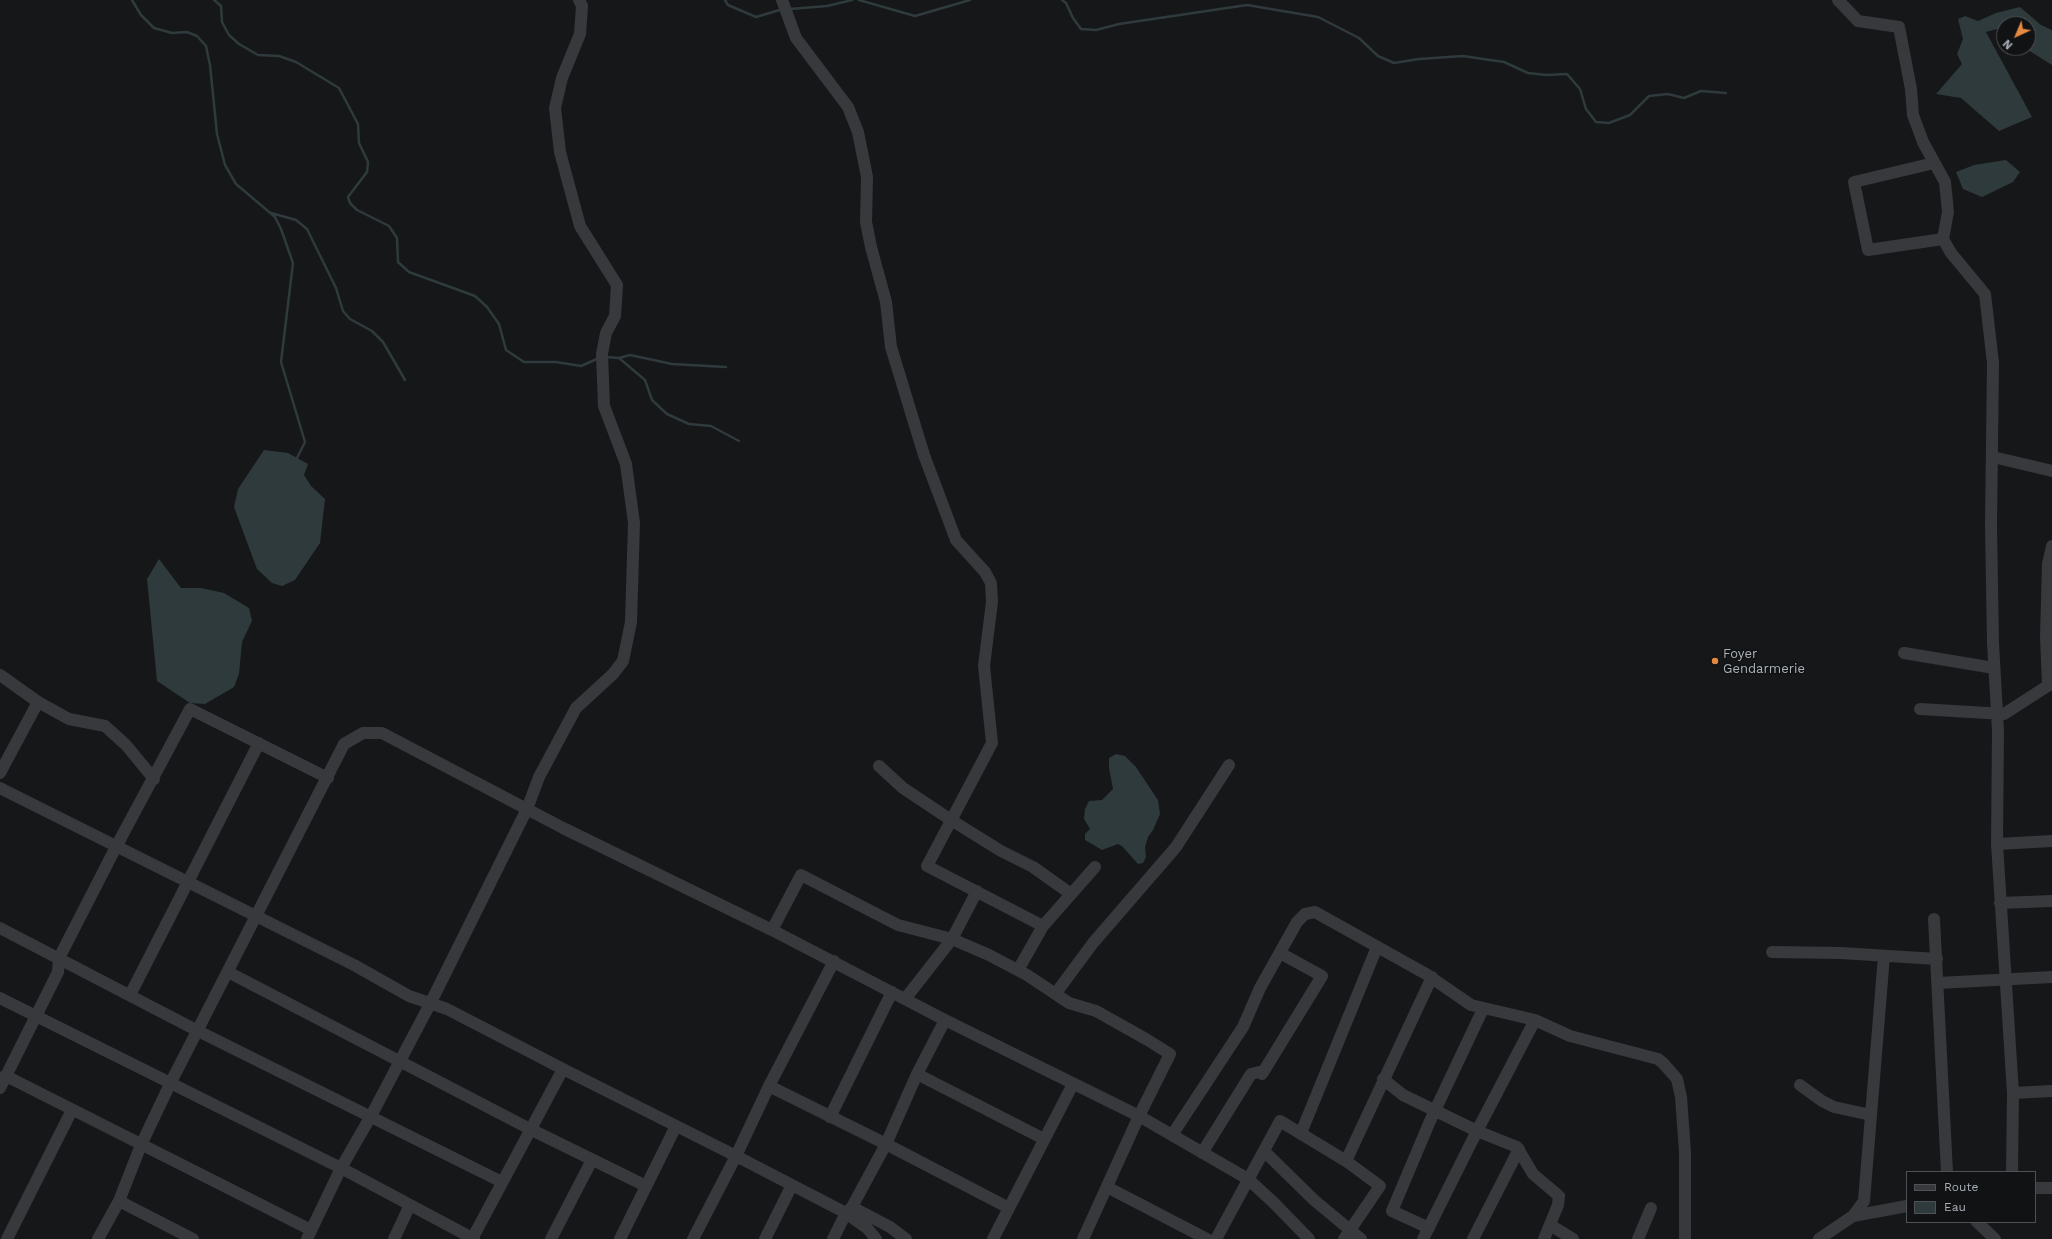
<!DOCTYPE html>
<style>
body{margin:0}
#map{position:relative;width:2052px;height:1239px;overflow:hidden;background:#161718;font-family:"Work Sans",sans-serif}
canvas{display:block}
.legend{position:absolute;left:1906px;top:1171px;width:130px;height:52px;box-sizing:border-box;background:#111213;border:1px solid #4e5155;margin:0;padding:5px 7px;list-style:none;font-size:12px;color:#a9b0b7}
.legend li{display:flex;align-items:center;gap:8px;height:20px}
.legend b{width:20px;border:1px solid #4e5155}
.north{position:absolute;left:1996px;top:16px;width:40px;height:40px;box-sizing:border-box;background:#111213;border:1px solid #4e5155;border-radius:50%;rotate:224deg;font-size:11px;font-weight:700;line-height:16px;text-align:center;color:#a9b0b7}
.north::after{content:'';display:block;margin:auto;width:14px;height:18px;background:#e68940;clip-path:polygon(50% 0,100% 100%,50% 72%,0 100%)}
</style>
<div id="map">
<canvas width="2052" height="1239"></canvas>
<ul class="legend">
<li><b style="height:5px;background:#37393d"></b>Route</li>
<li><b style="height:11px;background:#2f3a3d"></b>Eau</li>
</ul>
<div class="north">N</div>
</div>
<script>
const ctx = document.querySelector('canvas').getContext('2d');
ctx.lineJoin = 'round';
function paint(path, color) { ctx.fillStyle = color; ctx.fill(path, 'evenodd'); }
const toPath = rows => new Path2D(rows.map(r => 'M' + r).join(''));
function stroke(path, color, width, dash) { ctx.strokeStyle = color; ctx.lineWidth = width; ctx.lineCap = dash ? 'butt' : 'round'; ctx.setLineDash(dash || []); ctx.stroke(path); }
function write(font, color, halo, rows, align = 'center') {
  ctx.font = font + ' "Work Sans",sans-serif'; ctx.lineWidth = 3; ctx.setLineDash([]); ctx.textBaseline = 'middle'; ctx.strokeStyle = halo; ctx.fillStyle = color; for (const [text, x, y, turn = 0] of rows) {
    ctx.save(); ctx.translate(x, y); ctx.rotate((+turn || 0) * Math.PI / 180); ctx.textAlign = isNaN(turn) ? turn : align; if (halo) ctx.strokeText(text, 0, 0); ctx.fillText(text, 0, 0); ctx.restore();
  }
}
paint(toPath([
 [2020,7,2041,25,2052,30,2052,65,2025,48,2028,48,2028,24,2004,24,2004,34,1997,29,1986,32,2032,117,1999,131,1961,98,1936,94,1962,64,1957,54,1963,39,1958,19,1965,16,1978,21,1996,13],
 [2006,160,2020,172,2013,182,1982,197,1963,189,1956,172,1974,165],
 [264,450,288,453,308,464,304,475,311,486,325,499,320,543,295,580,282,586,272,583,257,569,234,507,238,489],
 [159,559,181,588,201,588,224,593,249,608,252,621,242,642,239,674,234,687,205,704,190,703,157,681,147,579],
 [1116,754,1125,756,1136,767,1158,800,1160,814,1153,830,1148,837,1145,847,1146,857,1143,863,1138,864,1122,846,1118,844,1102,850,1085,840,1085,834,1090,829,1084,819,1085,809,1089,801,1102,800,1113,789,1109,768,1109,758]
]), '#2f3a3d');
stroke(toPath([
 [132,0,141,15,154,28,172,33,187,32,197,36,206,46,210,65,217,134,225,165,236,184,275,217,281,229,293,263,281,362,305,442,297,458],
 [214,0,221,6,222,22,229,35,239,44,258,55,279,56,296,62,339,88,358,124,359,143,368,162,367,172,348,197,350,203,357,210,389,226,397,238,398,262,409,272,475,296,487,307,499,324,506,350,524,362,556,362,581,366,599,358],
 [725,0,728,5,756,17,783,9],
 [859,0,915,16,970,0],
 [1062,0,1066,3,1073,18,1081,29,1096,30,1119,24,1247,5,1318,17,1359,38,1378,56,1394,63,1419,59,1463,56,1504,62,1528,73,1546,75,1567,74,1580,89,1586,109,1596,122,1609,123,1630,115,1649,96,1668,94,1684,98,1701,91,1726,93],
 [790,9,827,6,852,0],
 [271,213,296,220,307,229,336,288,343,311,350,319,372,331,383,342,405,380],
 [605,357,619,358,645,380,652,400,667,414,689,424,711,426,739,441],
 [619,358,630,355,672,364,726,367]
]), '#2f3a3d', 2.5);
stroke(toPath([
 [782,0,796,38,848,107,858,132,867,177,866,222,871,247,886,302,891,347,924,455,956,540,985,572,991,583,992,602,984,666,992,743,927,866,1043,926],
 [1838,0,1858,21,1899,27,1911,89,1913,115,1923,142,1945,182,1948,212,1943,239,1951,253,1985,294,1993,363,1991,525,1993,643,1998,731,1997,844,2013,1093,2012,1172],
 [1934,163,1854,182,1868,250,1943,239],
 [1993,457,2052,471],
 [1904,653,1994,668],
 [0,675,38,702,69,719,105,726,126,745,154,779],
 [2048,685,2046,637,2048,564,2052,546],
 [1920,709,2004,714,2052,683],
 [879,766,903,788,951,820,1001,851,1033,867,1071,894],
 [0,773,38,702],
 [0,788,354,965,409,996,447,1009,563,1069],
 [1997,844,2052,841],
 [2000,903,2052,901],
 [1934,919,1947,1172],
 [0,928,198,1031,502,1182],
 [772,930,801,875,898,925,952,939,989,955,1027,975,1069,1003,1096,1011,1146,1039,1170,1054,1139,1116,1248,1179,1274,1203,1309,1239],
 [1772,952,1841,953,1937,959],
 [834,961,769,1086,736,1156,846,1213,867,1228,876,1239],
 [1018,970,1043,926,1095,867],
 [228,972,530,1129,646,1186],
 [1938,983,2052,977],
 [1056,993,1093,943,1176,847,1229,765],
 [130,995,259,743],
 [0,998,341,1168,474,1239],
 [905,999,952,939,977,891],
 [917,1074,1044,1139],
 [0,1078,6,1076,311,1230],
 [1383,1079,1403,1095,1477,1131,1517,1147,1533,1174,1559,1196,1558,1205,1544,1239],
 [1800,1085,1822,1101,1834,1107,1871,1115],
 [769,1086,886,1144,1009,1208],
 [0,1088,58,972,59,958,116,847,190,709,328,778],
 [2013,1093,2052,1091],
 [830,1117,892,992],
 [1301,1133,1377,947],
 [1172,1135,1243,1027,1260,988,1297,922,1305,914,1315,912,1426,974,1471,1005,1535,1020,1570,1036,1658,1059,1663,1063,1677,1079,1681,1097,1685,1152,1685,1239],
 [1264,1151,1314,1200,1361,1239],
 [1202,1153,1251,1074,1259,1072,1262,1074,1322,976,1280,953],
 [1346,1161,1432,977],
 [1107,1187,1207,1239],
 [2035,1188,2052,1188],
 [119,1201,141,1145,170,1084,344,744,363,733,382,733,563,828,772,930,945,1020,1139,1116,1083,1239],
 [852,1207,890,1227,906,1239],
 [1853,1216,1864,1201,1884,956],
 [1977,1222,1995,1239],
 [1550,1225,1573,1239],
 [1429,1228,1392,1211,1430,1121,1483,1009],
 [7,1239,72,1110],
 [98,1239,119,1201,193,1239],
 [307,1239,341,1168,371,1116,430,1004,527,809,539,777,576,708,613,674,623,661,631,622,634,523,626,464,604,406,602,354,606,333,615,316,617,285,580,226,560,152,555,108,562,78,580,34,582,6,579,0],
 [394,1239,410,1205],
 [472,1239,563,1069,736,1156,693,1239],
 [551,1239,592,1160],
 [620,1239,676,1126],
 [765,1239,792,1185],
 [833,1239,846,1213,852,1207,886,1144,917,1074,945,1020],
 [993,1239,1073,1084],
 [1216,1239,1280,1121,1346,1161,1380,1186,1344,1239],
 [1423,1239,1477,1131,1535,1020],
 [1473,1239,1519,1149],
 [1638,1239,1651,1208],
 [1819,1239,1853,1216,1907,1206]
]), '#37393d', 12);
for (const [x, y, r, color] of [
 [1715,661,4,"#e68940"]
]) { const dot = new Path2D(); dot.arc(x, y, r, 0, 2 * Math.PI); ctx.fillStyle = color; ctx.fill(dot); stroke(dot, '#111213', 1.5); }
write('13px', '#a9b0b7', '#111213', [
 ["Foyer",1723,654],
 ["Gendarmerie",1723,669]
], 'left');
</script>
